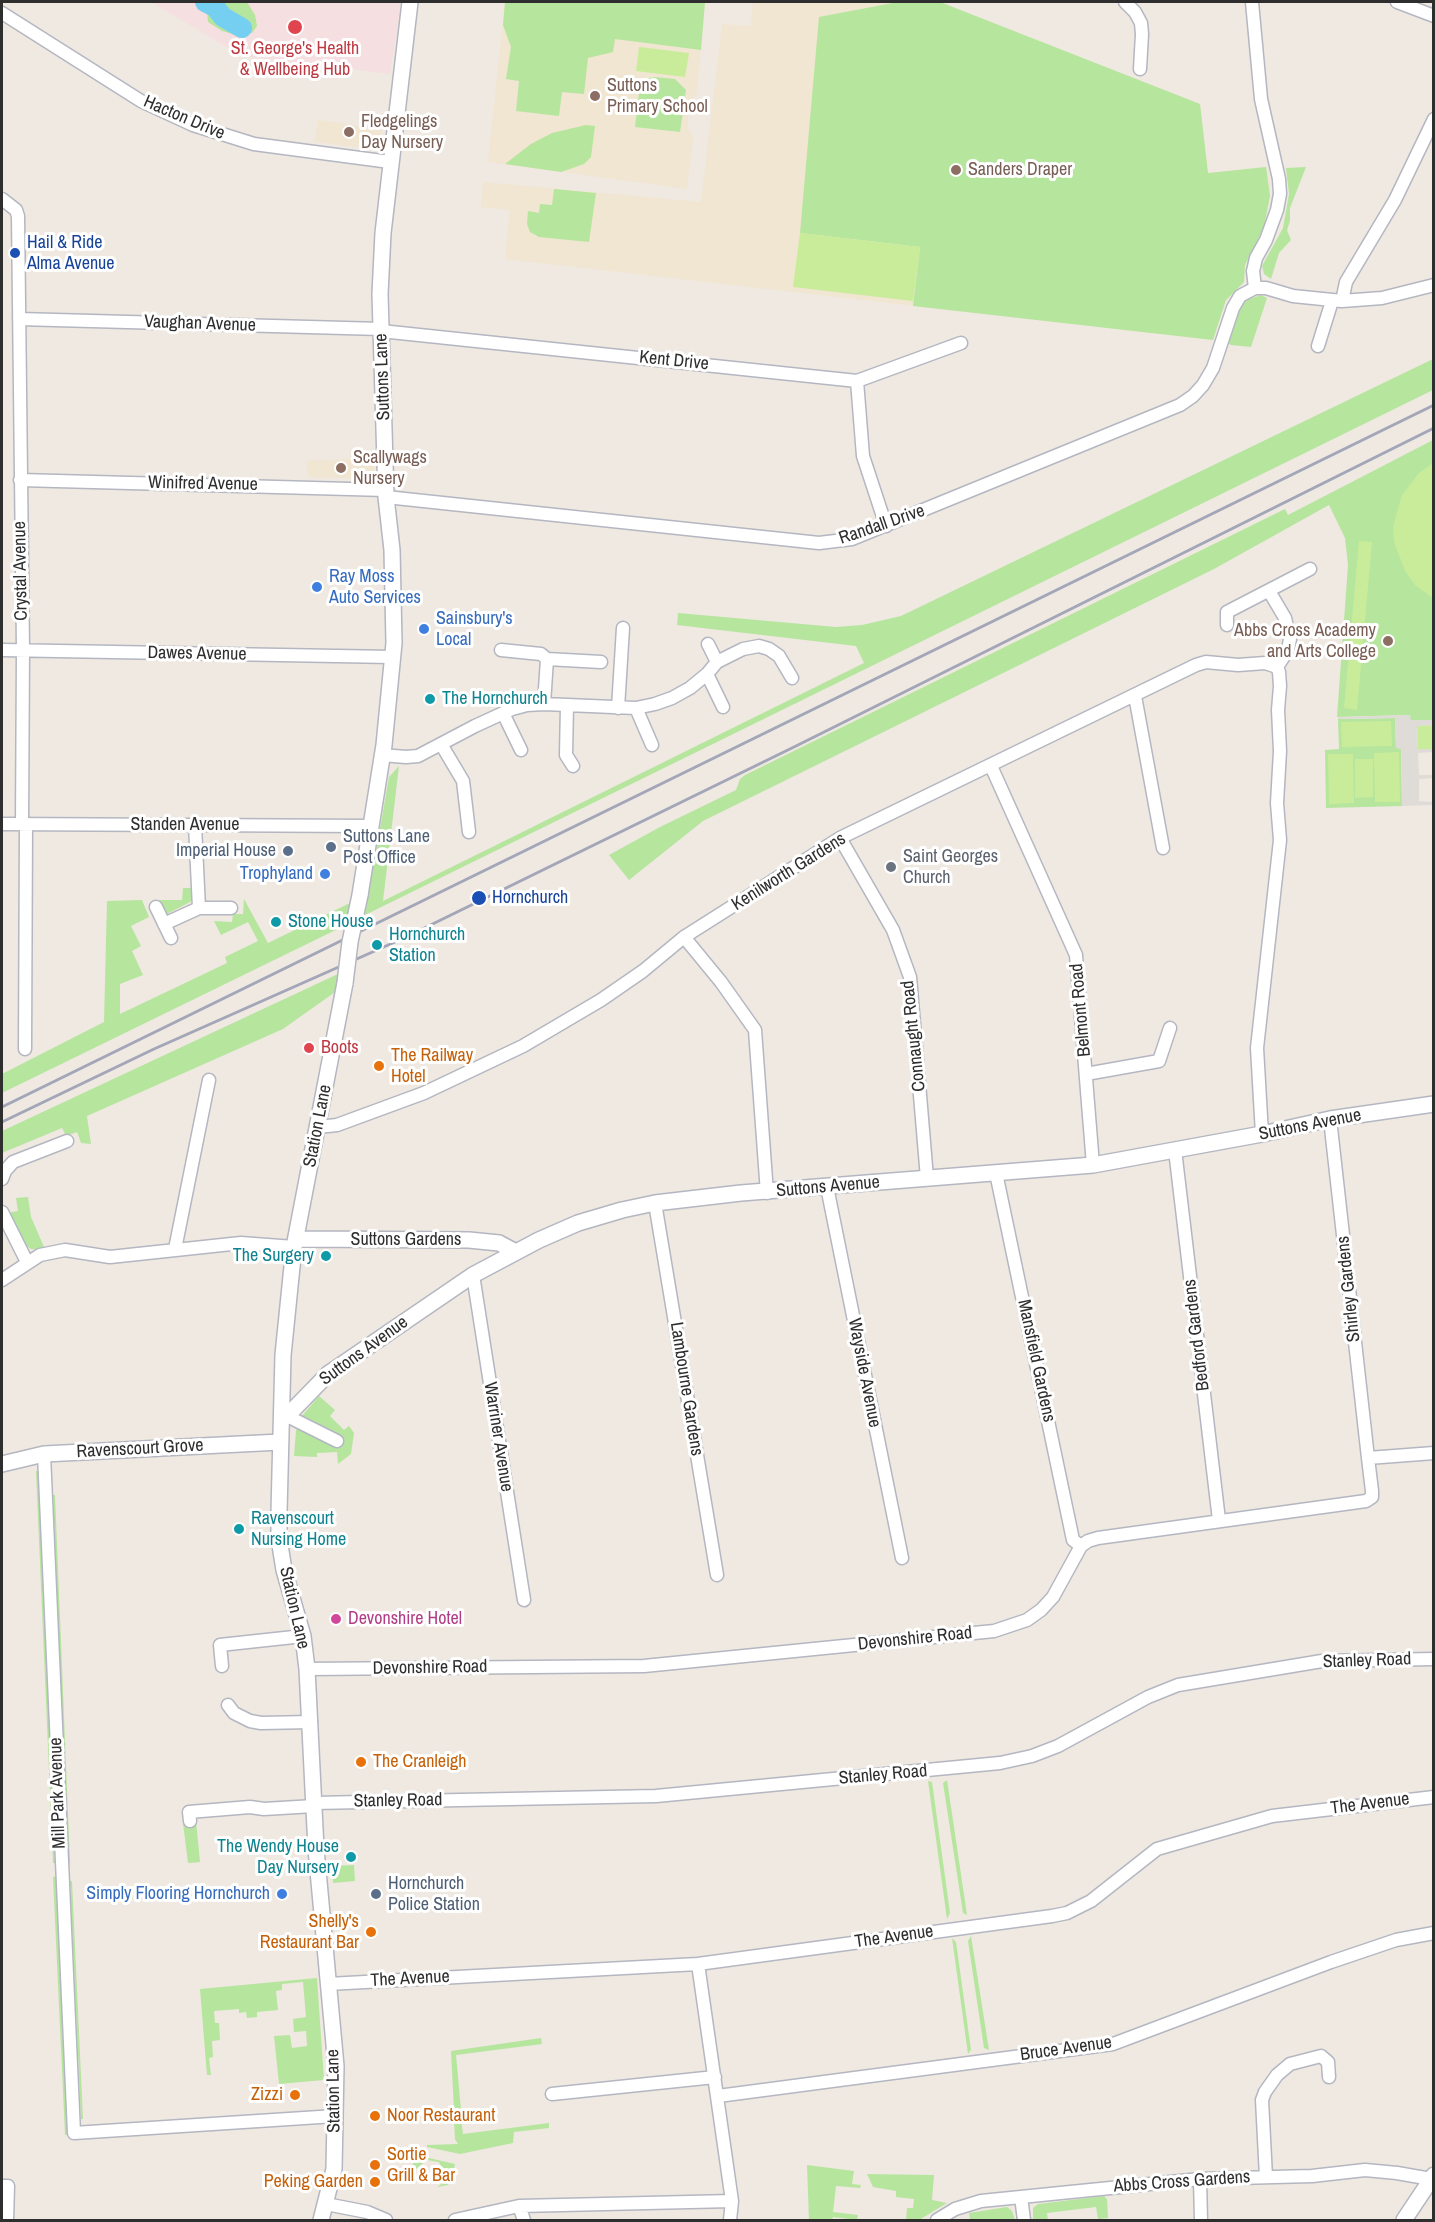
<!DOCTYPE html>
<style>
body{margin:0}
#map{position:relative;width:1435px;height:2222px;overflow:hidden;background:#efe9e1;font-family:"Archivo Narrow",sans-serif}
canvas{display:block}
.frame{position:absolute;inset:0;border:3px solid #2e2e2e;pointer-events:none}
</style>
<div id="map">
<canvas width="1435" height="2222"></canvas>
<div class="frame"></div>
</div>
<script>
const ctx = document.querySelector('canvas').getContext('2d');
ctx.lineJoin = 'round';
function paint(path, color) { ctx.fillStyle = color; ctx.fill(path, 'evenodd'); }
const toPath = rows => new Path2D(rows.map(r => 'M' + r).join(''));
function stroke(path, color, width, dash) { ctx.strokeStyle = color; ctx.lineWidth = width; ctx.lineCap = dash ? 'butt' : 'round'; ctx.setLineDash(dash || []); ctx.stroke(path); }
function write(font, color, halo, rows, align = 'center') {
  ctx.font = font + ' "Archivo Narrow",sans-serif'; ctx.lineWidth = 6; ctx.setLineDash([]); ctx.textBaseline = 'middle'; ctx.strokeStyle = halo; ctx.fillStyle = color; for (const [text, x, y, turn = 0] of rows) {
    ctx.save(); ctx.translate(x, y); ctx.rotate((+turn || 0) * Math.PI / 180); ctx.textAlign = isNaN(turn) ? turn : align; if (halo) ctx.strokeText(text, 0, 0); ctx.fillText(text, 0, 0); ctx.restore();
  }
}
paint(toPath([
 [505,2,705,2,697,93,692,99,688,111,688,126,693,138,687,189,488,162],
 [753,2,940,2,1200,104,1208,173,1266,167,1270,181,1270,196,1264,227,1245,265,1244,282,1226,300,1213,340,505,259,510,210,481,207,483,182,701,202,722,24,751,26],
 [318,120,382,129,381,136,356,147,315,142],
 [374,458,375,474,370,479,308,477,307,461]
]), '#f0e6d1');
paint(toPath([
 [151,2,401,2,390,74,242,56]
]), '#f5dfe0');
paint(toPath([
 [214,2,247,2,255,15,257,26,252,33,236,35,222,31,208,22,207,12],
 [505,2,705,2,701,50,615,39,613,52,588,58,584,94,562,92,559,116,516,111,519,81,506,79,511,47,503,25],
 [898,2,940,2,1200,104,1208,173,1266,167,1270,196,1264,227,1245,265,1244,282,1226,300,1213,340,913,306,920,247,800,233,819,17],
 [655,77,675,79,686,90,680,132,635,127,640,85,645,79],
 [586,125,595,126,591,157,584,164,561,172,505,164,531,144,552,133],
 [1306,167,1290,208,1290,221,1287,230,1291,240,1279,253,1271,279,1264,274,1262,266,1283,228,1289,194,1286,168],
 [554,189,596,193,589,242,539,237,530,232,527,224,528,211,539,213,540,204,552,205],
 [1261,295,1267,298,1251,347,1231,345,1228,343,1241,305,1249,299],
 [1433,359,1433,390,365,915,389,777,399,766,383,901,864,663,856,646,677,625,678,613,836,627,862,625,901,616],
 [1433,440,1433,720,1410,720,1410,715,1337,717,1348,565,1345,538,1329,505,1214,569,703,821,629,880,609,855,660,827,736,790,740,779,745,775,1285,509,1288,515],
 [1395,718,1396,748,1401,748,1402,806,1326,808,1325,750,1339,749,1338,719],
 [183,888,194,888,194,900,167,914,157,900,182,900],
 [244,899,268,943,350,903,354,904,350,923,2,1093,2,1074,104,1022,107,901,142,900,149,917,131,926,141,946,132,951,143,975,120,984,120,1014,227,963,225,957,258,941,248,922,221,935,214,921,232,922,233,914,243,914],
 [340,973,338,990,283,1029,87,1116,91,1144,81,1143,77,1132,66,1136,62,1128,2,1153,2,1131],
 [28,1197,31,1217,44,1247,39,1250,31,1249,22,1243,7,1213,18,1211,16,1198],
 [319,1396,335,1410,330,1416,344,1430,349,1426,354,1433,351,1454,338,1464,337,1452,317,1453,317,1457,294,1456,296,1431,301,1417],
 [36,1471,39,1471,55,1863,53,1863],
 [53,1495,55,1495,70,1863,68,1863],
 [947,1780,967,1915,963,1913,943,1783],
 [928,1781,932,1782,950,1913,947,1919],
 [196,1821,200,1862,188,1863,183,1823],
 [354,1865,355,1881,333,1883,332,1866],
 [56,1876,69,2135,65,2135,53,1877],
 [70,1881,72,1881,83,2119,81,2119],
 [971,1936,989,2050,984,2048,968,1941],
 [952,1938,956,1942,971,2050,968,2054],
 [317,1978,324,2080,279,2084,274,2036,290,2035,292,2048,307,2046,306,2031,294,2032,293,2019,306,2017,303,1982,282,1984,282,1990,276,1991,278,2010,257,2012,257,2017,247,2018,246,2012,239,2013,239,2009,214,2011,215,2023,219,2023,220,2040,212,2041,213,2057,209,2058,211,2075,207,2075,200,1989],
 [541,2038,542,2044,456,2055,461,2110,454,2111,451,2051],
 [461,2119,463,2134,549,2123,549,2128,514,2132,513,2143,460,2154,427,2147,427,2145,458,2144,455,2139,454,2120],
 [416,2155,455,2164,452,2179,448,2185,437,2187,447,2180,439,2162,427,2160,409,2175],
 [807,2165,854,2171,852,2184,861,2185,860,2188,836,2186,833,2212,858,2215,857,2220,833,2217,832,2220,809,2220],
 [867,2174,934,2175,932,2200,947,2203,919,2220,906,2220,907,2208,913,2208,914,2199,896,2197,896,2191,873,2187],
 [1104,2196,1107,2199,1108,2218,1098,2219,1096,2207,1047,2213,1048,2220,1026,2220,1033,2219,1033,2208,1038,2204],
 [1007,2207,1012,2211,1015,2220,1021,2220,970,2220,969,2213]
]), '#b6e59e');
paint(toPath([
 [639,47,689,53,685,77,636,71],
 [800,233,920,247,913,301,793,287],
 [1433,463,1433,598,1415,585,1405,571,1394,542,1393,527,1402,495,1419,473],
 [1359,541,1372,542,1357,710,1344,708],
 [1391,721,1392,746,1342,747,1341,722],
 [1433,725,1433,749,1418,749,1417,726],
 [1399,752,1400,802,1375,802,1374,753],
 [1328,754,1353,754,1354,803,1329,804],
 [1355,759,1373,759,1373,797,1355,798]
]), '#c9ec9a');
paint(toPath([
 [1410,715,1411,720,1433,720,1433,725,1417,726,1418,749,1434,749,1433,752,1418,753,1419,775,1434,775,1433,778,1419,779,1419,801,1433,802,1433,805,1402,806,1401,749,1396,748,1395,718,1338,719,1339,717]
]), '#dfdcd8');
stroke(toPath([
 [205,2,215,7,223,17,242,28]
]), '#75cff0', 20);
const minor = toPath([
 [1125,2,1135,12,1141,23,1142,34,1140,69],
 [1252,2,1261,99,1279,179,1280,194,1277,210,1266,240,1256,258,1253,271,1255,288],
 [1397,2,1434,16],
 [2,13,141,101,193,125,254,144,390,162],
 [2,199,16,210,18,216,23,650,22,824],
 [1255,288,1266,288,1293,296,1342,301,1382,298,1434,285],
 [1342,301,1346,282,1395,200,1434,119],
 [19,319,381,329],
 [381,331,857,381,961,343],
 [1318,346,1332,301],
 [857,381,863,456,886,526],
 [20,480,386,490],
 [386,497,819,543,852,539,1180,405,1193,396,1203,385,1213,368,1233,308,1240,296,1255,288],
 [1227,625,1227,612,1310,569],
 [708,644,717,662],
 [2,650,392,657],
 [501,650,541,654,547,659,601,662],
 [707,674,723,707],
 [1135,696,1163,848],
 [544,704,547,659],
 [567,705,566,755,573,766],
 [618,708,623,628],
 [636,708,652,745],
 [503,713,521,750],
 [441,744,463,781,469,832],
 [382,755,406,757,418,756,475,726,512,709,527,705,544,704,636,708,655,704,672,698,690,688,707,674,717,662,743,649,759,646,769,649,779,656,792,678],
 [991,766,1076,955,1093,1165],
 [2,824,369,826],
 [840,838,893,930,910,977,927,1178],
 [156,907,171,938],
 [199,908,231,908],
 [164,924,199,908,195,825],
 [684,937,721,982,755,1030,767,1193],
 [25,1049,26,824],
 [1086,1074,1159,1061,1170,1028],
 [1330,1119,1368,1458],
 [318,1127,337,1125,424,1093,523,1046,601,1000,643,971,684,937,840,838,1196,665,1206,662,1238,665,1265,663,1277,667],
 [1262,1134,1257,1048,1280,840,1277,803,1280,751,1278,710,1280,686,1279,672,1277,667,1288,650,1290,639,1285,618,1269,591],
 [1175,1150,1219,1520],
 [996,1173,1073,1540,1081,1546],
 [2,1179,5,1171,13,1162,67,1141],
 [827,1187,902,1558],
 [655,1203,717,1575],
 [2,1212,27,1262],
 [175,1249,209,1080],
 [473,1275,524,1600],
 [2,1280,40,1255,65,1250,110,1257,241,1243,294,1247],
 [287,1416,337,1441],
 [44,1454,74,2133,335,2116],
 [222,1666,220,1645,303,1636],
 [307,1669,644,1666,994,1631,1027,1620,1041,1610,1053,1597,1081,1546,1088,1541,1098,1538,1366,1501,1372,1497,1372,1491,1368,1458,1434,1453],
 [228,1705,234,1713,250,1721,261,1723,311,1722],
 [314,1803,656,1796,1000,1763,1032,1756,1058,1746,1148,1697,1178,1685,1322,1661,1434,1659],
 [190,1821,189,1812,250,1807,264,1809,314,1806],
 [698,1964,732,2201,730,2220],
 [328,1984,698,1964,1052,1916,1067,1913,1091,1901,1157,1849,1272,1816,1434,1797],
 [552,2094,715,2077],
 [718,2096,1113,2044,1331,1962,1396,1940,1434,1933],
 [1266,2177,1262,2100,1265,2092,1277,2075,1290,2064,1321,2056,1328,2062,1329,2077],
 [1200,2179,1201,2220],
 [2,2186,8,2186,7,2220],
 [1021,2197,1024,2220],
 [326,2204,367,2212,386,2220],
 [519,2206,524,2220],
 [455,2220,519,2206,732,2201],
 [937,2220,955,2209,981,2201,1200,2179,1312,2176,1365,2170,1397,2173,1431,2179]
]);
const tertiary = toPath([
 [360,895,384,745,394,643,392,550,386,497,380,294,383,233,410,2],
 [296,1239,469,1240,499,1243,514,1251],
 [282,1419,287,1416,328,1374,473,1275,539,1240,578,1223,622,1210,655,1203,741,1193,1093,1165,1262,1134,1330,1119,1434,1104],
 [2,1464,44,1454,280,1442],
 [321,2220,334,2169,336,2066,316,1849,307,1669,303,1636,284,1570,279,1539,279,1512,283,1355,294,1247,345,983],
 [1404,2220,1434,2175]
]);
stroke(minor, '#b4b7c1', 15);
stroke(tertiary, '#b4b7c1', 18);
stroke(minor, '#fff', 12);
stroke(tertiary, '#fff', 15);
stroke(toPath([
 [2,1107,1434,405],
 [2,1122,154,1049,404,938,796,746,1434,428]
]), '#a3a6b8', 3);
const tertiaryBridge = toPath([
 [345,983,350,942,360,895]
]);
stroke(tertiaryBridge, '#b4b7c1', 18, []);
stroke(tertiaryBridge, '#fff', 15);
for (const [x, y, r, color] of [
 [295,27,8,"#e0444e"],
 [595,96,6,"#8d6e63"],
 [349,132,6,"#8d6e63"],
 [956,170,6,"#8d6e63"],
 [15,253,6,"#1a4fb4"],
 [341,468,6,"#8d6e63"],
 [317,587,6,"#3f7fe0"],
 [424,629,6,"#3f7fe0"],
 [1388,641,6,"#8d6e63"],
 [430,699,6,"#0f9aa8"],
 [331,847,6,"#5c6f8a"],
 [288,851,6,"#5c6f8a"],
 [891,867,6,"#6b7280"],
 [325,874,6,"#3f7fe0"],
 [479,898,8,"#1a4fb4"],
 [276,922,6,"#0f9aa8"],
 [377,945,6,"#0f9aa8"],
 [309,1048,6,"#e0444e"],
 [379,1066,6,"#e8710a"],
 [326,1256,6,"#0f9aa8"],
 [239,1529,6,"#0f9aa8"],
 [336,1619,6,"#d1479c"],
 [361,1762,6,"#e8710a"],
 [351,1857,6,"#0f9aa8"],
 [282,1894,6,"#3f7fe0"],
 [376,1894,6,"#5c6f8a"],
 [371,1932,6,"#e8710a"],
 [295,2095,6,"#e8710a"],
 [375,2116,6,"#e8710a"],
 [375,2165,6,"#e8710a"],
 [375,2182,6,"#e8710a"]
]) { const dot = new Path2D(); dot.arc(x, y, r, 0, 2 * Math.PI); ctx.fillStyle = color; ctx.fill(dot); stroke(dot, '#fff', 2); }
write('18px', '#be3a42', '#fff', [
 ["St. George's Health",295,49],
 ["& Wellbeing Hub",295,70],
 ["Boots",321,1048,"left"]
]);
write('18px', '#785e54', '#fff', [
 ["Suttons",607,86],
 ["Primary School",607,107],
 ["Fledgelings",361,122],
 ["Day Nursery",361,143],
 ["Sanders Draper",968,170],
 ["Scallywags",353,458],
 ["Nursery",353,479],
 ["Abbs Cross Academy",1376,631,"right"],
 ["and Arts College",1376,652,"right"]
], 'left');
write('18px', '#2e2e2e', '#fff', [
 ["Hacton Drive",184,118,23],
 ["Vaughan Avenue",200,324,2],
 ["Kent Drive",674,361,6],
 ["Suttons Lane",383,377,-92],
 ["Winifred Avenue",203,484,1],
 ["Randall Drive",882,525,-19],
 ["Crystal Avenue",21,571,-91],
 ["Dawes Avenue",197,654,1],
 ["Standen Avenue",185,825],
 ["Kenilworth Gardens",789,872,-32],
 ["Belmont Road",1081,1010,-95],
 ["Connaught Road",914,1036,-96],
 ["Suttons Avenue",1310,1125,-11],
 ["Station Lane",318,1126,-79],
 ["Suttons Avenue",828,1187,-5],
 ["Suttons Gardens",406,1240],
 ["Shirley Gardens",1349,1289,-96],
 ["Bedford Gardens",1197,1335,-97],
 ["Suttons Avenue",364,1351,-36],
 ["Mansfield Gardens",1036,1361,78],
 ["Wayside Avenue",864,1373,79],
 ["Lambourne Gardens",686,1389,81],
 ["Warriner Avenue",498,1437,81],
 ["Ravenscourt Grove",140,1449,-3],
 ["Station Lane",294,1608,77],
 ["Devonshire Road",915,1639,-6],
 ["Stanley Road",1367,1661,-2],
 ["Devonshire Road",430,1668,-1],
 ["Stanley Road",883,1775,-5],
 ["Mill Park Avenue",58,1793,-92],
 ["Stanley Road",398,1801,-1],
 ["The Avenue",1370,1804,-7],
 ["The Avenue",894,1937,-8],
 ["The Avenue",410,1979,-3],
 ["Bruce Avenue",1066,2049,-8],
 ["Station Lane",334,2091,-91],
 ["Abbs Cross Gardens",1182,2182,-4]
]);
write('18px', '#164399', '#fff', [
 ["Hail & Ride",27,243],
 ["Alma Avenue",27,264],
 ["Hornchurch",492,898]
], 'left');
write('18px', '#366cbe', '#fff', [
 ["Ray Moss",329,577],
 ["Auto Services",329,598],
 ["Sainsbury's",436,619],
 ["Local",436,640],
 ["Trophyland",313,874,"right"],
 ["Simply Flooring Hornchurch",270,1894,"right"]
], 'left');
write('18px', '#0d838f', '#fff', [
 ["The Hornchurch",442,699],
 ["Stone House",288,922],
 ["Hornchurch",389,935],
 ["Station",389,956],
 ["The Surgery",314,1256,"right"],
 ["Ravenscourt",251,1519],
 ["Nursing Home",251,1540],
 ["The Wendy House",339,1847,"right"],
 ["Day Nursery",339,1868,"right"]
], 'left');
write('18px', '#4e5e75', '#fff', [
 ["Suttons Lane",343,837],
 ["Post Office",343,858],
 ["Imperial House",276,851,"right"],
 ["Hornchurch",388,1884],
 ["Police Station",388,1905]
], 'left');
write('18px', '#5b616d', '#fff', [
 ["Saint Georges",903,857],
 ["Church",903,878]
], 'left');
write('18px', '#c56008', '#fff', [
 ["The Railway",391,1056],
 ["Hotel",391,1077],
 ["The Cranleigh",373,1762],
 ["Shelly's",359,1922,"right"],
 ["Restaurant Bar",359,1943,"right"],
 ["Zizzi",283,2095,"right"],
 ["Noor Restaurant",387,2116],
 ["Sortie",387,2155],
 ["Grill & Bar",387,2176],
 ["Peking Garden",363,2182,"right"]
], 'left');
write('18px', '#b23c85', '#fff', [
 ["Devonshire Hotel",348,1619]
], 'left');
</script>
